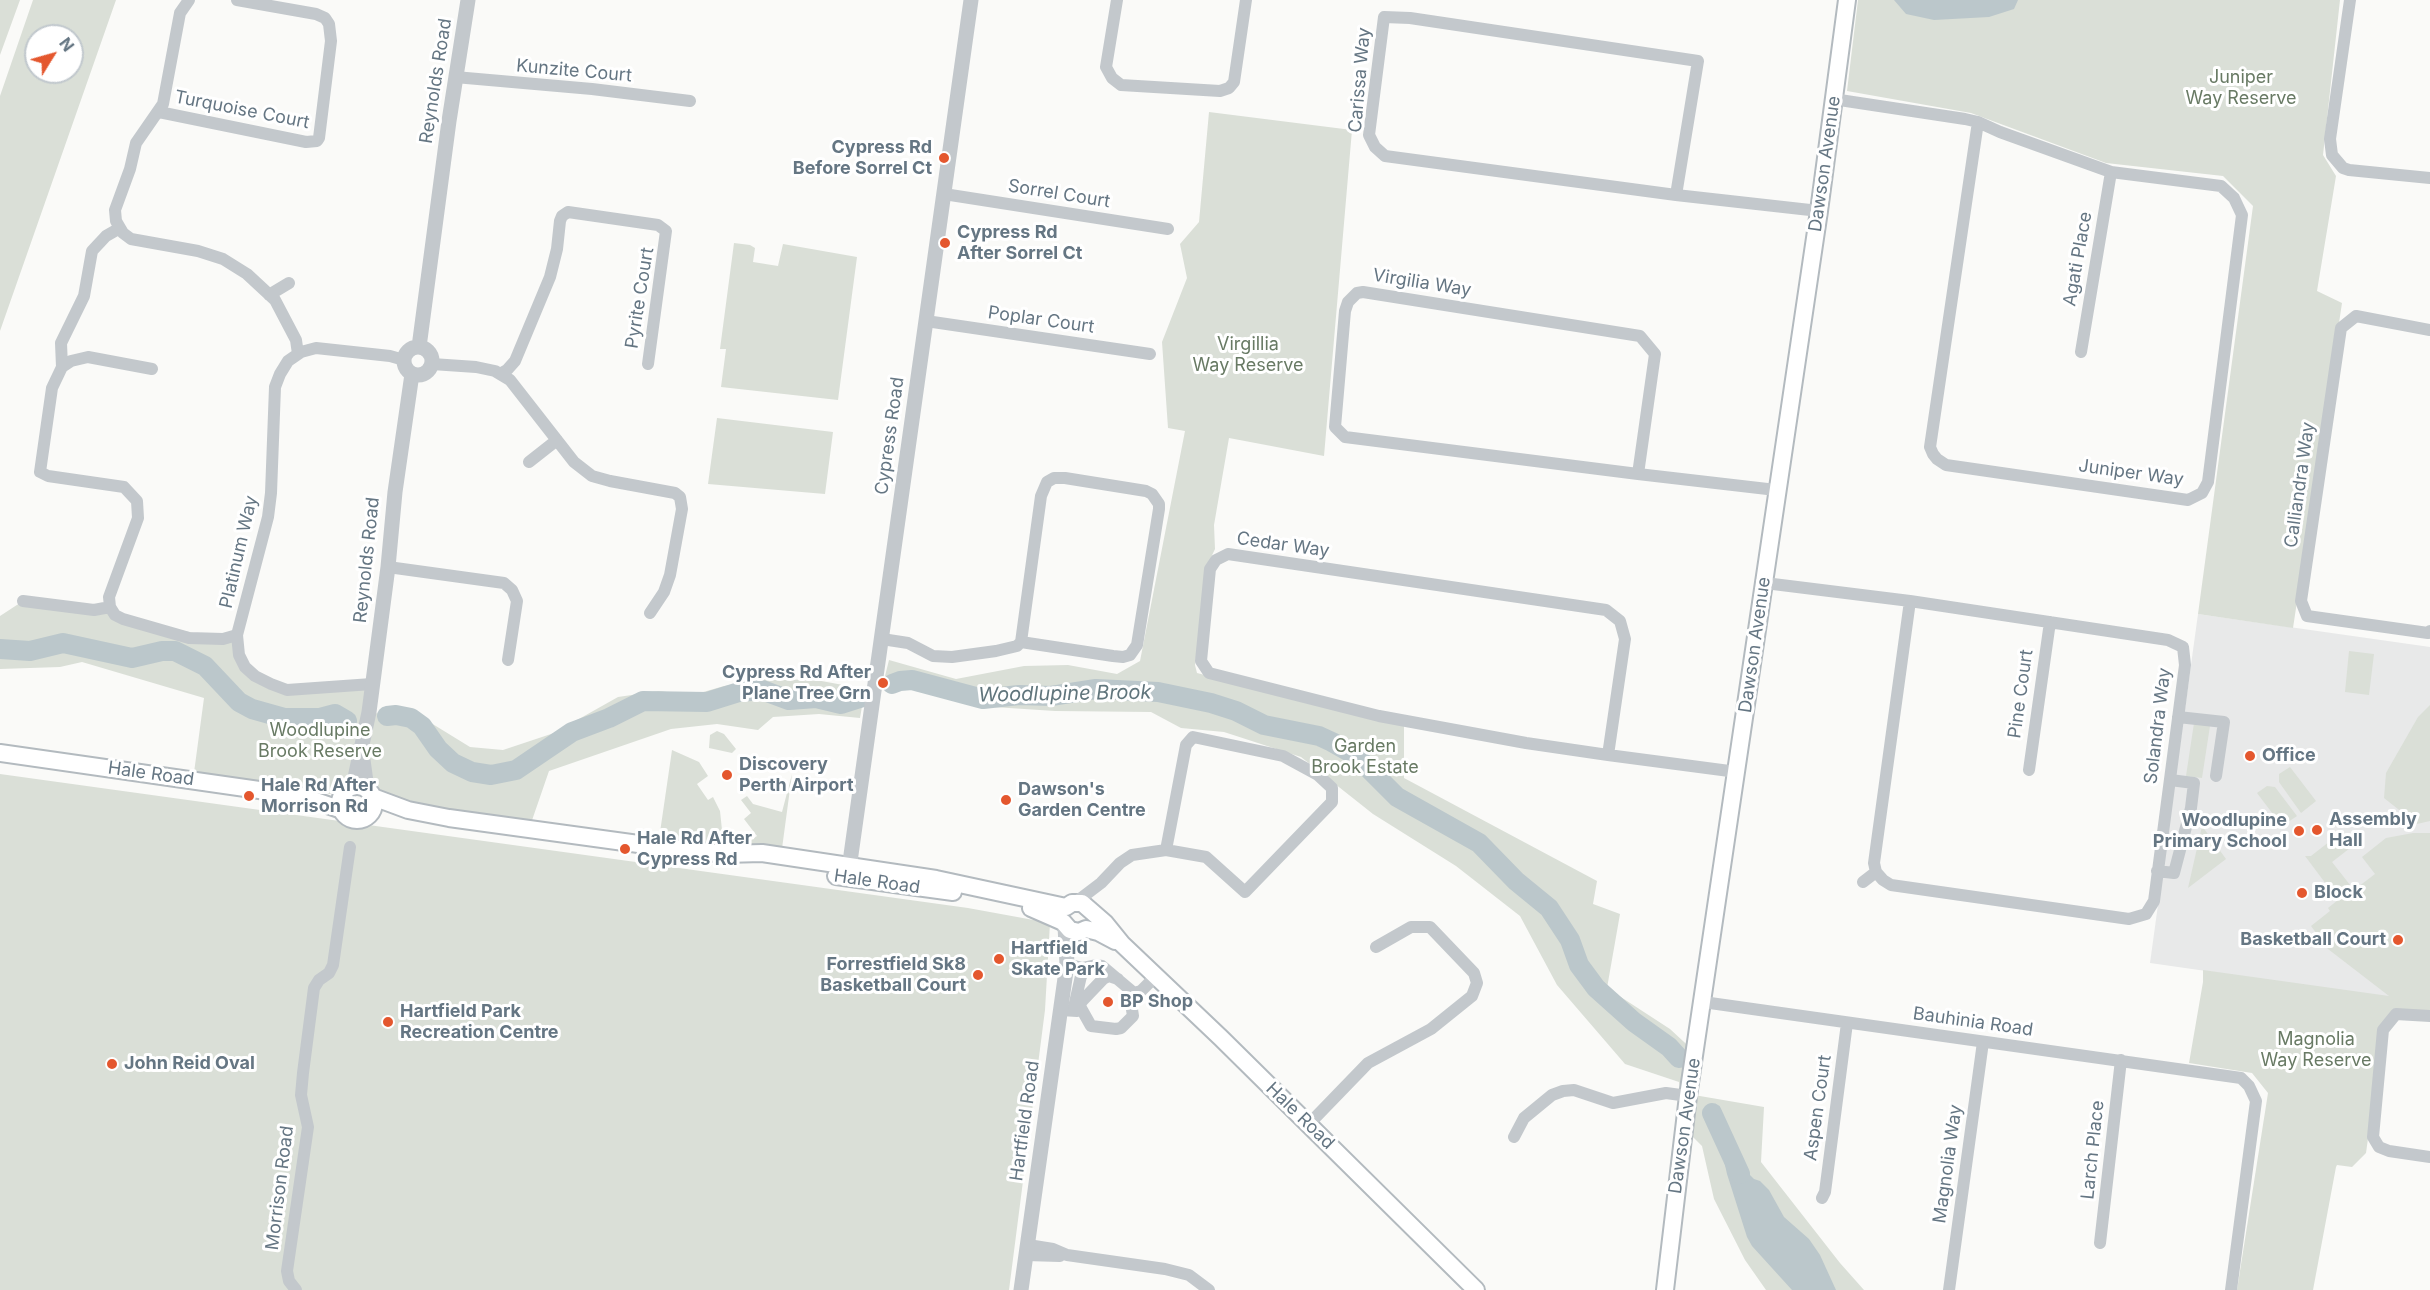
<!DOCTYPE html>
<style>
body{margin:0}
#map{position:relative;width:2430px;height:1290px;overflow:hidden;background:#fafaf8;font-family:Inter,sans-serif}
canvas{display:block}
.north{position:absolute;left:24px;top:24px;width:60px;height:60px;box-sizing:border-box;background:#fff;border:2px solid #c1c8cd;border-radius:50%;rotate:53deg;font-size:16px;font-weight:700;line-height:24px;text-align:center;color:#657683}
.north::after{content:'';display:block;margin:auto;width:21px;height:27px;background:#e4572e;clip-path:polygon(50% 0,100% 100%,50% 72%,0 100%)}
</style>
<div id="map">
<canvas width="2430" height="1290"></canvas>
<div class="north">N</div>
</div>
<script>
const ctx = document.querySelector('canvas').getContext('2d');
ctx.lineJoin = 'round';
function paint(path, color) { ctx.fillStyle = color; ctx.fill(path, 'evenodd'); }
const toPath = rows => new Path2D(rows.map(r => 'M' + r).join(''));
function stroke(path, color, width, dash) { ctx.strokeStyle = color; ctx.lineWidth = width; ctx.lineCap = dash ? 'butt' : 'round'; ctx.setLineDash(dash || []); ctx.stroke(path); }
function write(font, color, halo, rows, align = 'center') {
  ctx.font = font + ' Inter,sans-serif'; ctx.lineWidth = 6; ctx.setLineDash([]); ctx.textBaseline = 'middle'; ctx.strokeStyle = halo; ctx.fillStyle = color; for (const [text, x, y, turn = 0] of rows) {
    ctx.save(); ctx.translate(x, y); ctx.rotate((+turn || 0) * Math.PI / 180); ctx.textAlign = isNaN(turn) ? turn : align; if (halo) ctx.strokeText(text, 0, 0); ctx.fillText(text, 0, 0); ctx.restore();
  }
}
paint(toPath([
 [2198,614,2430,647,2430,1003,2150,963]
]), '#e8e9e9');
paint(toPath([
 [0,0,20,0,0,55],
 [33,0,116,0,0,331,0,96],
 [36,36,72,36,72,72,36,72],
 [1858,0,2340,0,2323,155,2336,176,2317,291,2342,303,2293,628,2198,614,2253,206,2223,176,2106,163,1971,113,1847,91],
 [1209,112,1352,130,1324,456,1229,438,1214,525,1215,549,1207,566,1195,665,1197,673,1404,726,1404,778,1597,881,1593,904,1620,914,1607,988,1670,1029,1697,1054,1694,1095,1764,1107,1761,1162,1840,1263,1864,1290,1766,1290,1745,1260,1714,1199,1702,1146,1689,1133,1679,1082,1625,1064,1557,985,1520,916,1456,866,1373,814,1301,757,1224,732,1181,728,1151,712,1055,711,978,706,936,695,885,676,889,660,956,679,1024,666,1068,665,1117,674,1140,661,1185,431,1168,428,1162,342,1187,278,1180,244,1199,222],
 [734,243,750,245,755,248,753,262,778,266,783,244,857,257,838,400,721,387,726,349,720,349],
 [717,418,833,432,825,494,708,484],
 [23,601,115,615,237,643,239,655,271,684,372,684,369,712,431,723,470,747,503,750,554,733,618,697,659,691,693,695,724,686,767,679,816,680,865,689,860,718,819,714,773,717,758,730,717,724,671,729,549,771,529,829,449,818,367,789,347,789,344,793,301,796,193,780,204,698,82,662,60,667,0,669,0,616],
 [2349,651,2374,654,2369,695,2345,692],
 [2430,705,2430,821,2417,824,2384,798,2386,773,2418,717],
 [2194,723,2210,726,2202,778,2186,776],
 [717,731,724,734,736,749,732,753,709,748,710,735],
 [672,750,699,762,708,776,697,784,708,800,713,797,720,811,722,830,729,839,737,842,746,843,757,836,744,819,751,813,741,800,747,796,753,804,782,812,792,774,781,856,658,846],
 [2290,767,2316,801,2301,813,2279,782,2279,774],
 [0,774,968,908,1050,923,1045,1010,1009,1290,0,1290],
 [2267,786,2275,787,2297,816,2282,826,2257,793],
 [2202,826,2226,859,2188,888],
 [2343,831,2354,845,2332,862,2354,890,2375,874,2362,857,2386,838,2413,833,2430,833,2430,1019,2398,1016,2383,1030,2366,1153,2352,1167,2337,1165,2336,1167,2313,1290,2237,1290,2268,1093,2252,1073,2189,1063,2203,982,2203,970,2389,996,2328,949,2311,926,2330,911,2328,908,2338,900,2305,856,2311,856]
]), '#dadfd7');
paint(toPath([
 [1894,0,2018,0,2014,9,1989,17,1934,20,1906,14],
 [1734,1150,1749,1174,1754,1179,1760,1181,1769,1190,1784,1217,1809,1239,1820,1255,1836,1290,1792,1290,1752,1246,1747,1237,1727,1174,1723,1156]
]), '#bbc7cb');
stroke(toPath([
 [0,649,30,651,63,643,132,658,162,651,175,651,205,666,239,702,252,709,284,718,320,718,335,714,347,721],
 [892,684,900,681,912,680,983,699,1019,695,1051,696,1096,689,1158,692,1211,703,1236,711,1264,725,1319,736,1332,742,1355,755,1397,797,1479,843,1516,881,1549,908,1570,940,1579,965,1596,988,1634,1022,1669,1047,1679,1058],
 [387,716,396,715,411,718,422,726,438,749,453,763,472,772,491,775,516,770,572,732,609,718,643,701,707,702,739,692,762,690,789,700,816,698,841,704,863,697],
 [1712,1113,1740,1174]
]), '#bbc7cb', 20);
const secondary = toPath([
 [0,753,301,796,342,810],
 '340 803a17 17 0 1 1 34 0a17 17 0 1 1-34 0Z',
 [373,797,408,810,449,818,653,846,725,854,762,853,936,879,1066,907,1072,903,1082,903,1105,923,1122,944,1221,1038,1476,1290],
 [836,876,953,892],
 [1031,908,1063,922,1070,930,1079,932,1086,929,1098,932,1115,941],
 [1665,1290,1688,1096,1819,211,1847,0]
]);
stroke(secondary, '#b3babf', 20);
stroke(toPath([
 [189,0,180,13,163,104,136,143,130,169,115,210,116,221,123,233,131,239,198,251,223,259,247,274,275,300,296,340,298,354],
 [1117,0,1106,67,1112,78,1121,85,1220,91,1229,88,1234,82,1246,0],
 [2350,0,2330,139,2332,155,2343,168,2349,170,2430,178],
 [455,77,592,89,690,101],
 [1833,99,1965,119,1978,122,2000,132,2111,172,2221,186,2234,198,2242,215,2208,482,2202,493,2188,500,1946,465,1937,459,1933,454,1930,447,1978,122],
 [159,112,306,142,317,141,319,138,331,41,329,24,325,18,316,14,237,0],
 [944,194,1168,229],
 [1676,195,1698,61,1410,18,1384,17,1369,135,1375,147,1385,156,1676,195,1819,211],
 [269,295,289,283],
 [926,321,1150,354],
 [2430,330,2356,316,2341,328,2301,601,2307,616,2428,633,2430,631],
 [2081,352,2111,172],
 [432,364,476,367,495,371,510,380,574,462,592,476,610,481,675,493,680,497,682,509,670,575,664,592,650,613],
 [62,367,61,343,84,296,92,251,106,236,120,228],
 [500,374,507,370,515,361,550,277,557,249,560,221,562,216,568,212,658,225,666,231,648,364],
 [529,462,557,440],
 [1638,474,1655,354,1640,336,1363,292,1357,293,1348,302,1345,311,1335,427,1345,437,1638,474,1776,490],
 [388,567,504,583,512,590,517,601,508,660],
 [1765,583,1910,601,2168,640,2183,647,2185,665,2154,901,2146,914,2129,919,1891,885,1883,880,1876,872,1874,863,1910,601],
 [23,601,94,610,110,607,115,615,123,619,189,638,223,639,237,635],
 [110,607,109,597,138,518,137,501,124,487,48,476,40,472,52,388,62,367,71,361,88,357,152,369],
 [882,639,908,643,933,656,952,657,996,651,1017,646,1021,642,1113,656,1123,657,1130,655,1137,645,1159,509,1159,504,1152,494,1146,491,1065,478,1054,478,1047,482,1041,496,1021,642],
 [372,684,287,690,271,684,255,676,245,667,239,655,237,635,268,517,271,493,275,387,280,374,288,361,301,352,316,348,390,356,404,360],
 [2178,717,2224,722,2216,776],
 [1608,755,1625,639,1620,621,1606,610,1228,554,1216,560,1210,569,1201,661,1209,673,1379,716,1526,743,1608,755,1737,772],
 [2029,770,2050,622],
 [2157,871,2174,873,2191,808,2194,783,2170,780],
 [1863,882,1876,872],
 [1076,902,1101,883,1120,863,1132,855,1166,850,1206,857,1245,892,1332,802,1332,788,1318,775,1283,756,1193,737,1186,745,1166,850],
 [1067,964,1082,968,1096,965,1102,966,1134,993,1141,991,1156,976],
 [1077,1001,1091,1026,1116,1029,1121,1028,1133,1016,1131,1003,1141,991],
 [1703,1002,2241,1078,2249,1086,2256,1101,2231,1290],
 [1074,1007,1081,976,1088,967],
 [1061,1010,1077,1011,1082,1001,1103,979,1109,976,1118,979],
 [2430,1016,2396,1014,2383,1030,2373,1137,2379,1147,2389,1151,2430,1157],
 [1309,1124,1368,1063,1431,1029,1472,996,1477,983,1474,973,1430,927,1411,927,1376,947],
 [1514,1137,1524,1118,1552,1095,1563,1091,1574,1090,1613,1103,1666,1093,1688,1096],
 [1822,1198,1825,1192,1847,1023],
 [2100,1243,2121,1060],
 [1028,1245,1053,1249,1067,1255,1165,1269,1189,1275,1209,1290],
 [1026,1255,1060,1256],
 [296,1290,289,1281,287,1271,308,1127,301,1095,303,1073,314,988,319,980,329,973,333,965,350,847],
 [1949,1290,1983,1042]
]), '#c3c8cc', 12);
stroke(toPath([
 [419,347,449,121,468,0],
 '404 361a14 14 0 1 1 28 0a14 14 0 1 1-28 0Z',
 [363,760,367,789],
 [353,787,369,712,388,567,395,492,412,374],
 [848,876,971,0],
 [1021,1290,1067,964,1065,926]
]), '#c3c8cc', 15);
stroke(secondary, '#fff', 16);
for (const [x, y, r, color] of [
 [944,158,6,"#e4572e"],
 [945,243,6,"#e4572e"],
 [883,683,6,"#e4572e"],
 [2250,756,6,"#e4572e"],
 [727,775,6,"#e4572e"],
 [249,796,6,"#e4572e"],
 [1006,800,6,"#e4572e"],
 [2317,830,6,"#e4572e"],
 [2299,831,6,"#e4572e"],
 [625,849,6,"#e4572e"],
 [2302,893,6,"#e4572e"],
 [2398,940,6,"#e4572e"],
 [999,959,6,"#e4572e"],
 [978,975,6,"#e4572e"],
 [1108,1002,6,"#e4572e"],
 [388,1022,6,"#e4572e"],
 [112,1064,6,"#e4572e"]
]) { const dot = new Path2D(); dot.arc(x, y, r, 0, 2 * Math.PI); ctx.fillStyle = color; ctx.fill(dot); stroke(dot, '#fff', 2); }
write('18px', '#657683', '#fff', [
 ["Kunzite Court",574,71,5],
 ["Carissa Way",1360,80,-85],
 ["Reynolds Road",436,81,-81],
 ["Turquoise Court",242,110,11],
 ["Dawson Avenue",1825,164,-82],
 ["Sorrel Court",1059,194,9],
 ["Agati Place",2078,259,-80],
 ["Virgilia Way",1422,283,9],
 ["Pyrite Court",640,298,-81],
 ["Poplar Court",1041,320,8],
 ["Cypress Road",890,436,-82],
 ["Juniper Way",2131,473,8],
 ["Calliandra Way",2300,485,-82],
 ["Cedar Way",1283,545,8],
 ["Platinum Way",239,552,-77],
 ["Reynolds Road",367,560,-84],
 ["Dawson Avenue",1755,645,-82],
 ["Pine Court",2021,694,-82],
 ["Solandra Way",2158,726,-83],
 ["Hale Road",151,774,8],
 ["Hale Road",877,882,8],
 ["Bauhinia Road",1973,1022,8],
 ["Aspen Court",1818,1108,-82],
 ["Hale Road",1300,1116,44],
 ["Hartfield Road",1025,1121,-82],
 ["Dawson Avenue",1685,1126,-82],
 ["Larch Place",2093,1150,-84],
 ["Magnolia Way",1948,1164,-82],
 ["Morrison Road",280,1188,-83]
]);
write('18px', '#687a64', '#fff', [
 ["Juniper",2241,78],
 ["Way Reserve",2241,99],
 ["Virgillia",1248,345],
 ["Way Reserve",1248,366],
 ["Woodlupine",320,731],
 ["Brook Reserve",320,752],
 ["Garden",1365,747],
 ["Brook Estate",1365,768],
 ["Magnolia",2316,1040],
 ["Way Reserve",2316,1061]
]);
write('bold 18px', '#657683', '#fff', [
 ["Cypress Rd",932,148,"right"],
 ["Before Sorrel Ct",932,169,"right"],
 ["Cypress Rd",957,233],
 ["After Sorrel Ct",957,254],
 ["Cypress Rd After",871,673,"right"],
 ["Plane Tree Grn",871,694,"right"],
 ["Office",2262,756],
 ["Discovery",739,765],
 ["Perth Airport",739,786],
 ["Hale Rd After",261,786],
 ["Morrison Rd",261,807],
 ["Dawson's",1018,790],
 ["Garden Centre",1018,811],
 ["Assembly",2329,820],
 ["Hall",2329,841],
 ["Woodlupine",2287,821,"right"],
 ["Primary School",2287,842,"right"],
 ["Hale Rd After",637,839],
 ["Cypress Rd",637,860],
 ["Block",2314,893],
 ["Basketball Court",2386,940,"right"],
 ["Hartfield",1011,949],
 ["Skate Park",1011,970],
 ["Forrestfield Sk8",966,965,"right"],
 ["Basketball Court",966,986,"right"],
 ["BP Shop",1120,1002],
 ["Hartfield Park",400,1012],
 ["Recreation Centre",400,1033],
 ["John Reid Oval",124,1064]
], 'left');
write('italic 20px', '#60757c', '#fff', [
 ["Woodlupine Brook",1065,694,-1]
]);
</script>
